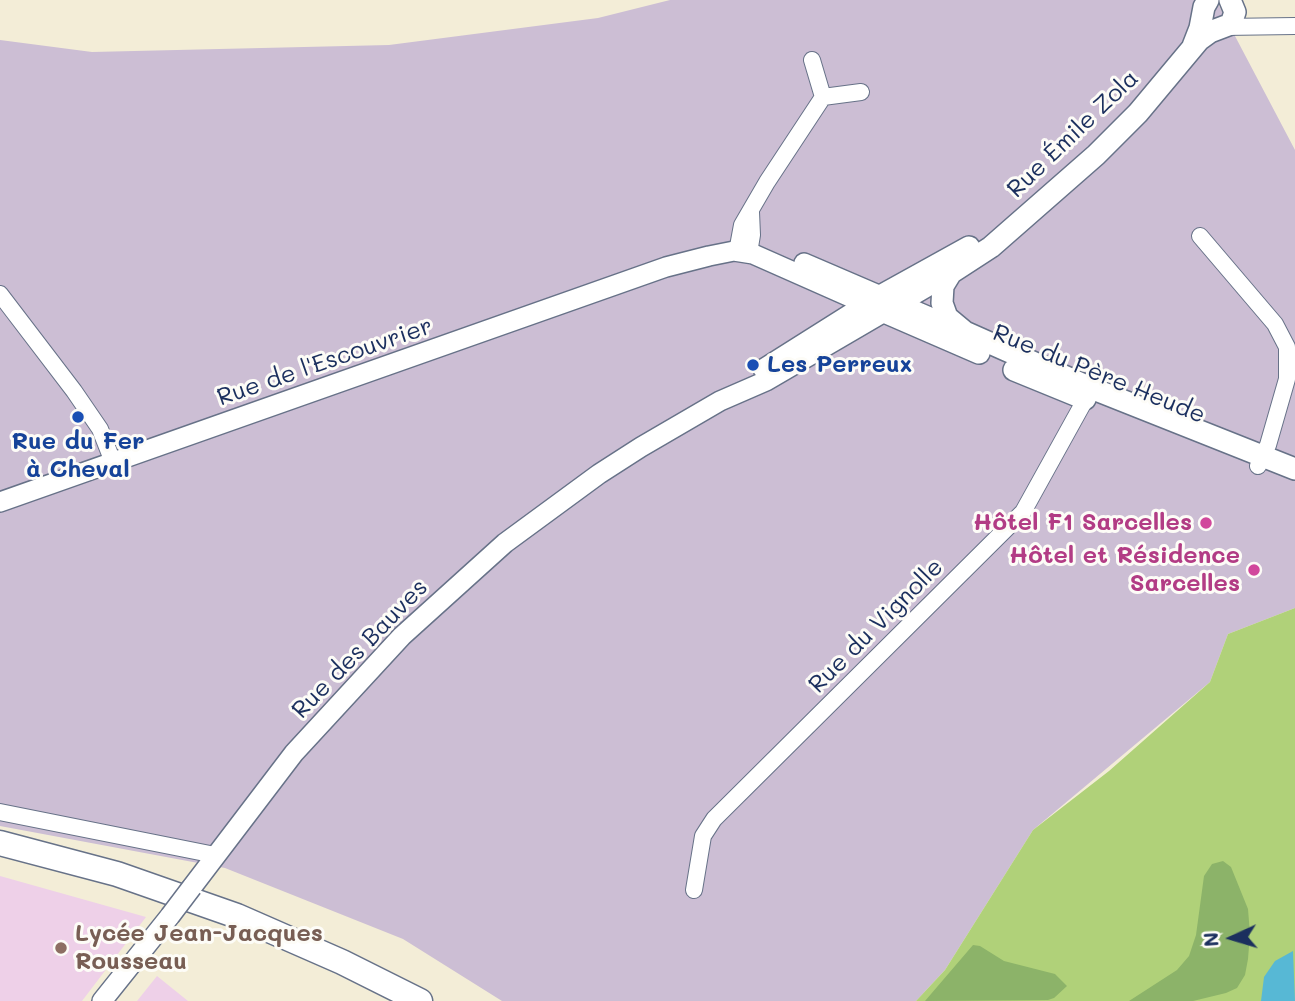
<!DOCTYPE html>
<meta charset="utf-8">
<style>
body{margin:0}
#map{position:relative;width:1295px;height:1001px;overflow:hidden;background:#f3edd7;font-family:Mali,sans-serif}
canvas{display:block}
.north{position:absolute;left:1197px;top:903px;width:70px;height:70px;-webkit-text-stroke:5px #fdfcf7;paint-order:stroke;rotate:266deg;font-size:19px;font-weight:700;line-height:28px;text-align:center;color:#1b2f5e}
.north::after{content:'';display:block;margin:auto;width:24px;height:32px;background:#1b2f5e;clip-path:polygon(50% 0,100% 100%,50% 72%,0 100%)}
</style>
<div id="map">
<canvas width="1295" height="1001"></canvas>
<div class="north">N</div>
</div>
<script>
const ctx = document.querySelector('canvas').getContext('2d');
ctx.lineJoin = 'round';
function paint(path, color) { ctx.fillStyle = color; ctx.fill(path, 'evenodd'); }
const toPath = rows => new Path2D(rows.map(r => 'M' + r).join(''));
function stroke(path, color, width, dash) { ctx.strokeStyle = color; ctx.lineWidth = width; ctx.lineCap = dash ? 'butt' : 'round'; ctx.setLineDash(dash || []); ctx.stroke(path); }
function write(font, color, halo, rows, align = 'center') {
  ctx.font = font + ' Mali,sans-serif'; ctx.lineWidth = 6; ctx.setLineDash([]); ctx.textBaseline = 'middle'; ctx.strokeStyle = halo; ctx.fillStyle = color; for (const [text, x, y, turn = 0] of rows) {
    ctx.save(); ctx.translate(x, y); ctx.rotate((+turn || 0) * Math.PI / 180); ctx.textAlign = isNaN(turn) ? turn : align; if (halo) ctx.strokeText(text, 0, 0); ctx.fillText(text, 0, 0); ctx.restore();
  }
}
paint(toPath([
 [0,876,146,917,82,1001,0,1001],
 [157,976,188,1001,137,1001]
]), '#eed0e8');
paint(toPath([
 [670,0,1216,0,1295,150,1295,608,1228,634,1210,682,1033,830,945,970,916,1001,502,1001,403,939,225,868,0,826,0,40,92,52,389,45,598,18]
]), '#ccbed4');
paint(toPath([
 [1295,608,1295,1001,916,1001,945,970,1033,830,1109,771,1210,682,1228,634]
]), '#b0d179');
paint(toPath([
 [1223,861,1231,867,1248,909,1250,934,1248,959,1245,975,1237,988,1226,993,1193,1001,1129,1001,1177,970,1189,956,1196,935,1204,876,1212,864],
 [973,945,980,946,1004,961,1055,974,1067,986,1054,998,1048,1000,925,1001]
]), '#8cb369');
paint(toPath([
 [1293,951,1295,1001,1261,1001,1264,977,1275,961]
]), '#57b8d5');
const minor = toPath([
 [1223,27,1295,26],
 [823,97,861,92],
 [1200,236,1275,324,1287,347,1287,379,1268,445,1258,466],
 [737,252,742,225,767,182,823,97,812,60],
 [749,253,752,235,751,212],
 [0,294,74,391,100,429,113,462],
 [0,812,215,855],
 [694,890,703,836,714,819,1023,512,1090,391]
]);
const tertiary = toPath([
 [804,263,960,330],
 [763,369,866,304],
 [0,502,666,267,709,256,734,251,753,254,866,304],
 [192,887,294,753,402,636,505,543,599,474,641,447,720,401,766,381,951,273],
 [102,1001,170,916]
]);
const secondary = toPath([
 [1230,0,1235,12,1231,24,1210,32,1199,40,1138,113,1096,155,991,247,951,273,943,286,942,303,947,317,965,332,1091,388,1295,469],
 [1193,46,1200,28,1204,7,1208,0],
 [866,304,979,353],
 [866,304,969,247],
 [1014,370,1085,399]
]);
const primary = toPath([
 [0,843,117,874,237,916,342,962,420,1001]
]);
stroke(minor, '#677288', 18);
stroke(tertiary, '#677288', 22);
stroke(secondary, '#677288', 24);
stroke(primary, '#677288', 27);
stroke(minor, '#fff', 16);
stroke(tertiary, '#fff', 19);
stroke(secondary, '#fff', 21);
stroke(primary, '#fff', 24);
const tertiaryBridge = toPath([
 [170,916,192,887]
]);
stroke(tertiaryBridge, '#677288', 22, []);
stroke(tertiaryBridge, '#fff', 19);
for (const [x, y, r, color] of [
 [753,365,7,"#1a4fb4"],
 [78,417,7,"#1a4fb4"],
 [1206,523,7,"#d1479c"],
 [1254,570,7,"#d1479c"],
 [61,948,7,"#8d6e63"]
]) { const dot = new Path2D(); dot.arc(x, y, r, 0, 2 * Math.PI); ctx.fillStyle = color; ctx.fill(dot); stroke(dot, '#fdfcf7', 2.5); }
write('24px', '#1b2f5e', '#fdfcf7', [
 ["Rue Émile Zola",1073,134,-44],
 ["Rue de l'Escouvrier",325,362,-19],
 ["Rue du Père Heude",1099,374,22],
 ["Rue du Vignolle",876,626,-45],
 ["Rue des Bauves",360,649,-46]
]);
write('bold 24px', '#164399', '#fdfcf7', [
 ["Les Perreux",767,365],
 ["Rue du Fer",78,442,"center"],
 ["à Cheval",78,470,"center"]
], 'left');
write('bold 24px', '#b23c85', '#fdfcf7', [
 ["Hôtel F1 Sarcelles",1192,523],
 ["Hôtel et Résidence",1240,556],
 ["Sarcelles",1240,584]
], 'right');
write('bold 24px', '#785e54', '#fdfcf7', [
 ["Lycée Jean-Jacques",75,934],
 ["Rousseau",75,962]
], 'left');
</script>
